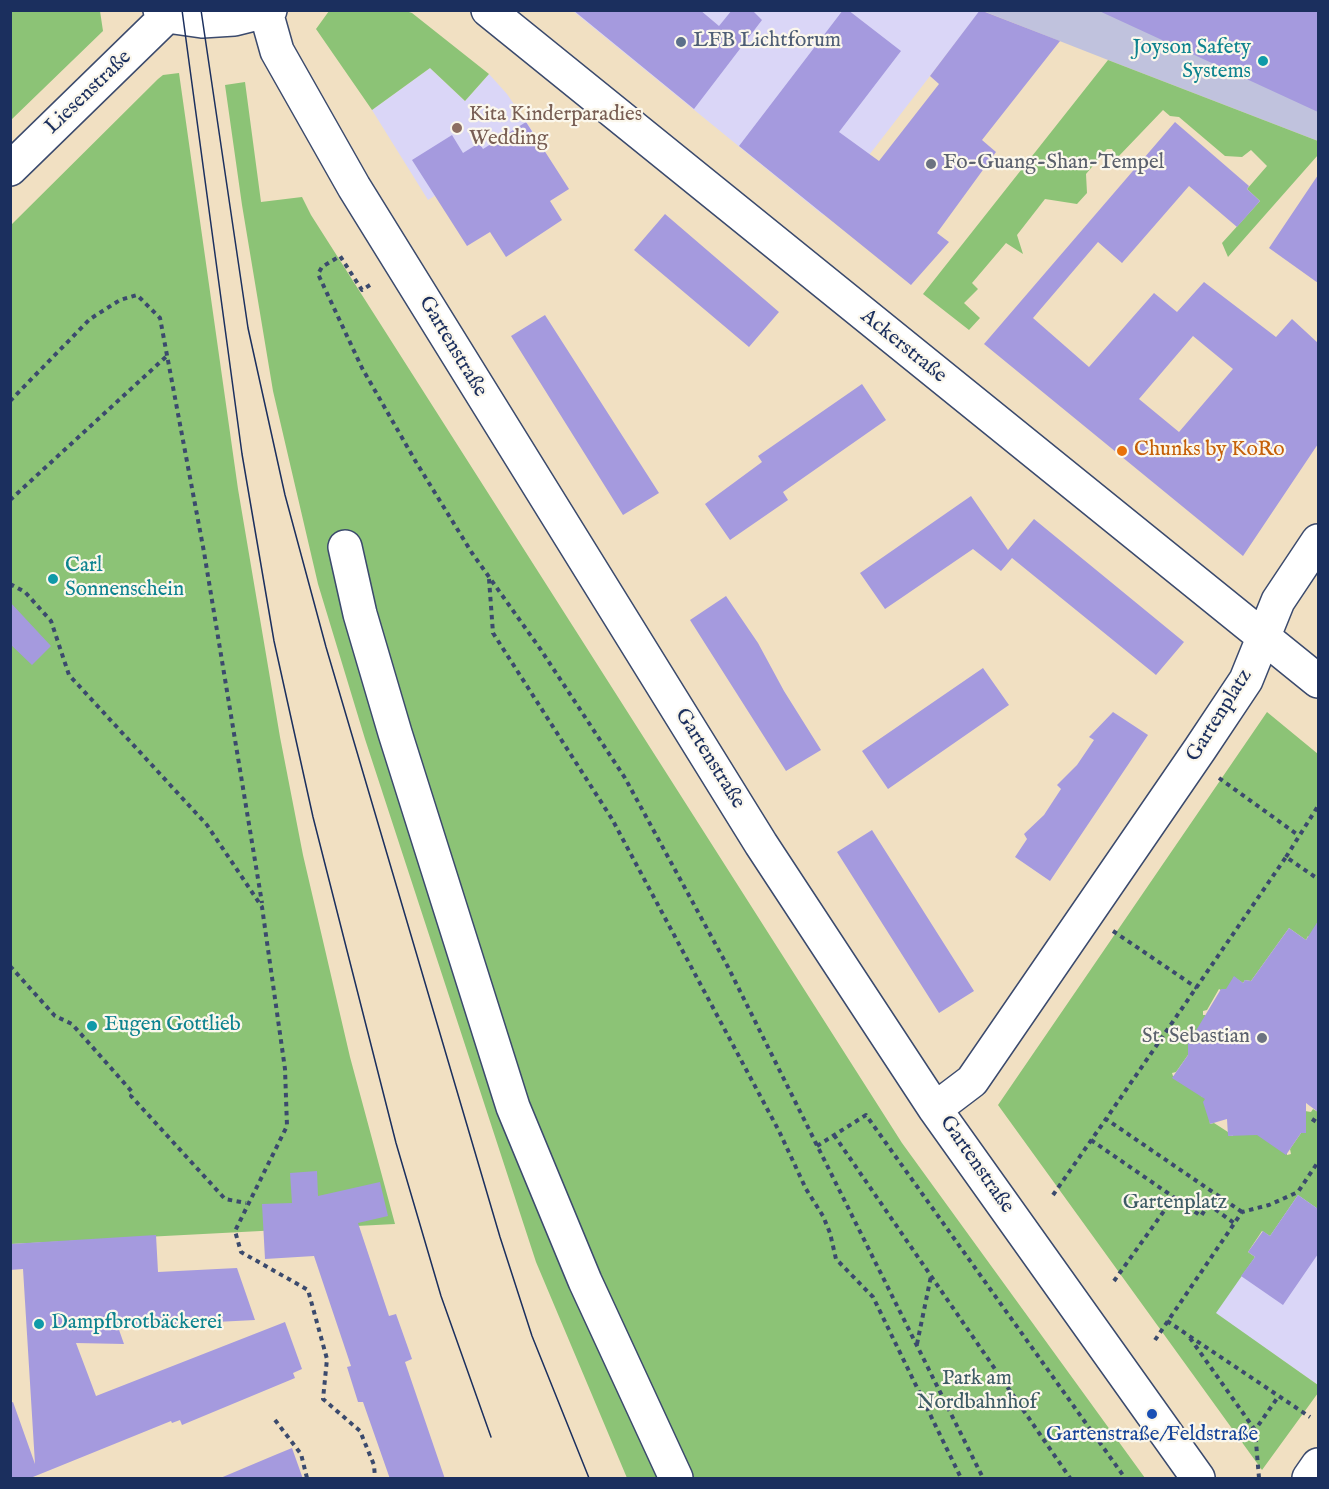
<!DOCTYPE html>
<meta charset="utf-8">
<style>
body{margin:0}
#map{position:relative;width:1329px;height:1489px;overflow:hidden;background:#f1e0c2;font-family:"IM FELL English",serif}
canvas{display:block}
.frame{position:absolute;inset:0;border:12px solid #1b2f5e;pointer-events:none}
</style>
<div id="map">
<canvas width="1329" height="1489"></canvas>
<div class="frame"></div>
</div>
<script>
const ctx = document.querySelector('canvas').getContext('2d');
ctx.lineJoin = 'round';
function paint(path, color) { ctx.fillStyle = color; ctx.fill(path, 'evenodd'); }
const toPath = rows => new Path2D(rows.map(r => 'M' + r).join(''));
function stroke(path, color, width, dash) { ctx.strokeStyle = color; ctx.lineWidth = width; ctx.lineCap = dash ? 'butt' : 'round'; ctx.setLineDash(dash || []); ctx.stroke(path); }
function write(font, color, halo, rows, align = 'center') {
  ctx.font = font + ' "IM FELL English",serif'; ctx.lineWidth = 4.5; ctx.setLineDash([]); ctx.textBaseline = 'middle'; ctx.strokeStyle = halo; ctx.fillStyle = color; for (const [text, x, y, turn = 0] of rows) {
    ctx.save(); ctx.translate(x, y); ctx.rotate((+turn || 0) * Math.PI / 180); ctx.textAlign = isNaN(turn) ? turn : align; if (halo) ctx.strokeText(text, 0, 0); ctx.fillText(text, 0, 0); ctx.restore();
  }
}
paint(toPath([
 [573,11,980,11,823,215],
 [430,68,465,101,489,74,507,94,535,135,428,200,372,110],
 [1318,1186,1318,1385,1215,1313,1298,1195]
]), '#dad6f7');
paint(toPath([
 [983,11,1318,11,1318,141,1108,60]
]), '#c0c2dd');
paint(toPath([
 [11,10,100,11,103,31,11,120],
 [403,10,412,13,489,74,465,101,430,68,372,110,316,29,329,11],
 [1108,60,1318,141,1318,155,1228,257,1222,243,1260,201,1247,189,1267,166,1251,150,1242,157,1225,156,1179,117,1170,116,1163,110,1117,158,1112,149,1107,149,1086,174,1087,193,1077,204,1045,199,1017,235,1023,254,1006,243,972,283,978,289,964,303,980,318,969,330,923,294],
 [179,73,238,489,280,737,303,855,350,1057,395,1224,11,1244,11,225,158,79,163,75],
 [245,82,261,202,302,197,311,215,902,1143,1145,1478,627,1478,536,1262,365,739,318,584,273,391,242,205,225,85],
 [1267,712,1318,754,1318,921,1311,938,1308,936,1306,940,1289,928,1251,981,1245,980,1243,983,1234,977,1226,993,1219,989,1207,1010,1203,1011,1203,1015,1206,1015,1188,1055,1176,1072,1172,1073,1173,1076,1177,1076,1200,1092,1202,1097,1207,1097,1210,1124,1214,1123,1228,1132,1229,1136,1233,1136,1233,1133,1261,1134,1287,1151,1287,1155,1291,1154,1290,1149,1301,1133,1306,1132,1306,1128,1302,1128,1305,1111,1311,1112,1313,1109,1318,1112,1318,1209,1298,1195,1270,1236,1262,1231,1248,1252,1255,1257,1216,1313,1318,1385,1318,1393,1262,1470,998,1105]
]), '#8cc376');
paint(toPath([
 [573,10,700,10,719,26,732,10,752,10,762,20,694,109],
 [843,10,848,10,901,51,839,132,879,161,939,84,930,76,980,10,1060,41,982,140,996,152,937,233,949,242,911,285,739,146],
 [1097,10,1318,10,1318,112],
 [526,122,569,189,550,201,562,220,506,257,490,232,467,246,412,160,452,135,463,153,479,143,483,149],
 [1175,122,1249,186,1247,189,1260,201,1237,227,1189,186,1122,263,1098,242,1033,318,1089,367,1154,293,1177,312,1204,282,1276,337,1292,319,1318,343,1318,444,1243,556,984,344],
 [1193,336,1233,369,1179,432,1139,399],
 [1318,175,1318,283,1269,248],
 [665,214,779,312,749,347,634,250],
 [545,315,659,493,623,515,511,336],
 [862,384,886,420,783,492,788,500,730,540,705,504,762,462,758,456],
 [971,496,1008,550,1034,519,1184,642,1156,675,1012,558,1001,571,973,549,885,609,860,573],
 [726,596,758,643,784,691,821,750,786,771,690,620],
 [10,602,51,646,32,665,10,644],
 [983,668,1009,705,888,789,862,751],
 [1113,712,1148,735,1050,881,1015,857,1027,839,1024,834,1044,815,1061,789,1057,785,1077,765,1094,740,1089,737],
 [872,830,974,991,939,1013,837,852],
 [1318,921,1318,1112,1306,1103,1306,1133,1301,1133,1286,1155,1257,1135,1228,1136,1227,1119,1210,1124,1203,1102,1205,1099,1172,1078,1188,1055,1188,1044,1221,989,1226,989,1234,976,1243,983,1245,980,1251,981,1289,928,1306,940],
 [317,1171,318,1196,380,1182,388,1216,358,1223,389,1316,396,1314,412,1359,405,1362,445,1479,390,1479,363,1402,358,1402,347,1367,351,1366,314,1256,265,1259,262,1204,292,1203,290,1173],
 [1298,1195,1318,1209,1318,1254,1283,1305,1241,1276,1255,1257,1248,1252,1263,1231,1270,1236],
 [156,1235,158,1272,237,1268,255,1320,118,1327,124,1344,76,1343,96,1396,285,1322,302,1369,293,1373,295,1378,182,1425,180,1420,172,1423,171,1421,28,1479,10,1479,10,1403,13,1402,35,1464,23,1269,10,1270,10,1244],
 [292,1448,303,1479,218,1479,275,1455]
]), '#a59ade');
const minor = toPath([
 [160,10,167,16,202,21,234,19,270,10],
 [488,10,1318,681],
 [266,12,277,51,354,187,761,844,935,1109,1198,1478],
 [10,169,167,16],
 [345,547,360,614,395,733,513,1107,585,1281,676,1478],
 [935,1109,972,1081,1200,749,1246,680,1278,601,1318,541],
 [1309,1478,1318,1465]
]);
stroke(minor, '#3b4a6d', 36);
stroke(toPath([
 [370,285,362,290,340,256,322,267,318,274,362,368,416,462,472,553,541,650,625,778,728,967,983,1478],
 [10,401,90,319,120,300,137,295,160,318,204,552,262,903],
 [10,500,169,354],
 [489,579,493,633,612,819,779,1131,806,1189,823,1216,830,1233,836,1259,873,1297,961,1478],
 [10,584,25,592,51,621,69,675,207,825,262,907,285,1069,287,1126,235,1231,241,1252,308,1290,327,1359,323,1399,360,1431,374,1465,375,1478],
 [1219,778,1298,835],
 [1286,857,1318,806],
 [1113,931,1197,988],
 [10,966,55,1016,72,1024,133,1093,131,1096,225,1199,246,1203],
 [1312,1119,1318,1123],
 [834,1135,1070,1478],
 [1091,1140,1201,1216,1215,1194],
 [817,1146,866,1115,1125,1478],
 [1053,1195,1106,1119],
 [1208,1204,1234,1223],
 [1242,1212,1106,1119,1286,857,1318,879],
 [1114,1281,1174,1197],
 [1167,1321,1310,1417],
 [1190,1338,1255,1430],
 [1155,1340,1242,1212,1269,1205,1298,1192,1318,1162],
 [917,1344,931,1276],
 [275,1420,301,1454,307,1478],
 [1259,1478,1255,1430,1278,1397]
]), '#3b4a6d', 4, [4.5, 4.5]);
stroke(minor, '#fff', 33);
stroke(toPath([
 [182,10,242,454,274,641,313,817,396,1143,441,1296,491,1437],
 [201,10,248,328,285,495,326,647,500,1237,532,1336,589,1478]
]), '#1b2f5e', 1.5);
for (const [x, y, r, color] of [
 [681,42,6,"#5c6f8a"],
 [1263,61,6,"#0f9aa8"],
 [457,128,6,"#8d6e63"],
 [931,164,6,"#6b7280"],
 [1122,451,6,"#e8710a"],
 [53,579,6,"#0f9aa8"],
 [92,1026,6,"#0f9aa8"],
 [1262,1038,6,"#6b7280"],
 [39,1324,6,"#0f9aa8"],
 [1152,1414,6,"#1a4fb4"]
]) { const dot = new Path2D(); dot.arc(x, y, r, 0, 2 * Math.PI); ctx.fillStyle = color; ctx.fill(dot); stroke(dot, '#fbf7ec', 2); }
write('21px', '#4e5e75', '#fbf7ec', [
 ["LFB Lichtforum",693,42]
], 'left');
write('21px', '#0d838f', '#fbf7ec', [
 ["Joyson Safety",1251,49,"right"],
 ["Systems",1251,73,"right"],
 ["Carl",65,567],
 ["Sonnenschein",65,591],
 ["Eugen Gottlieb",104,1026],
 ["Dampfbrotbäckerei",51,1324]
], 'left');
write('21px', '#1b2f5e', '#fbf7ec', [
 ["Liesenstraße",89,93,-44],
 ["Gartenstraße",452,347,59],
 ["Ackerstraße",903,347,39],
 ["Gartenplatz",1220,716,-58],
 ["Gartenstraße",709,759,58],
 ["Gartenstraße",976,1165,55]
]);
write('21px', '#785e54', '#fbf7ec', [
 ["Kita Kinderparadies",469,116],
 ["Wedding",469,140]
], 'left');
write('21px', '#5b616d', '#fbf7ec', [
 ["Fo-Guang-Shan-Tempel",943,164],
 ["St. Sebastian",1250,1038,"right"]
], 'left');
write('21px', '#c56008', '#fbf7ec', [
 ["Chunks by KoRo",1134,451]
], 'left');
write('21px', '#3d5b65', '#fbf7ec', [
 ["Gartenplatz",1175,1204],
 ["Park am",977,1380],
 ["Nordbahnhof",977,1404]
]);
write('21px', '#164399', '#fbf7ec', [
 ["Gartenstraße/Feldstraße",1152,1436]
]);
</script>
